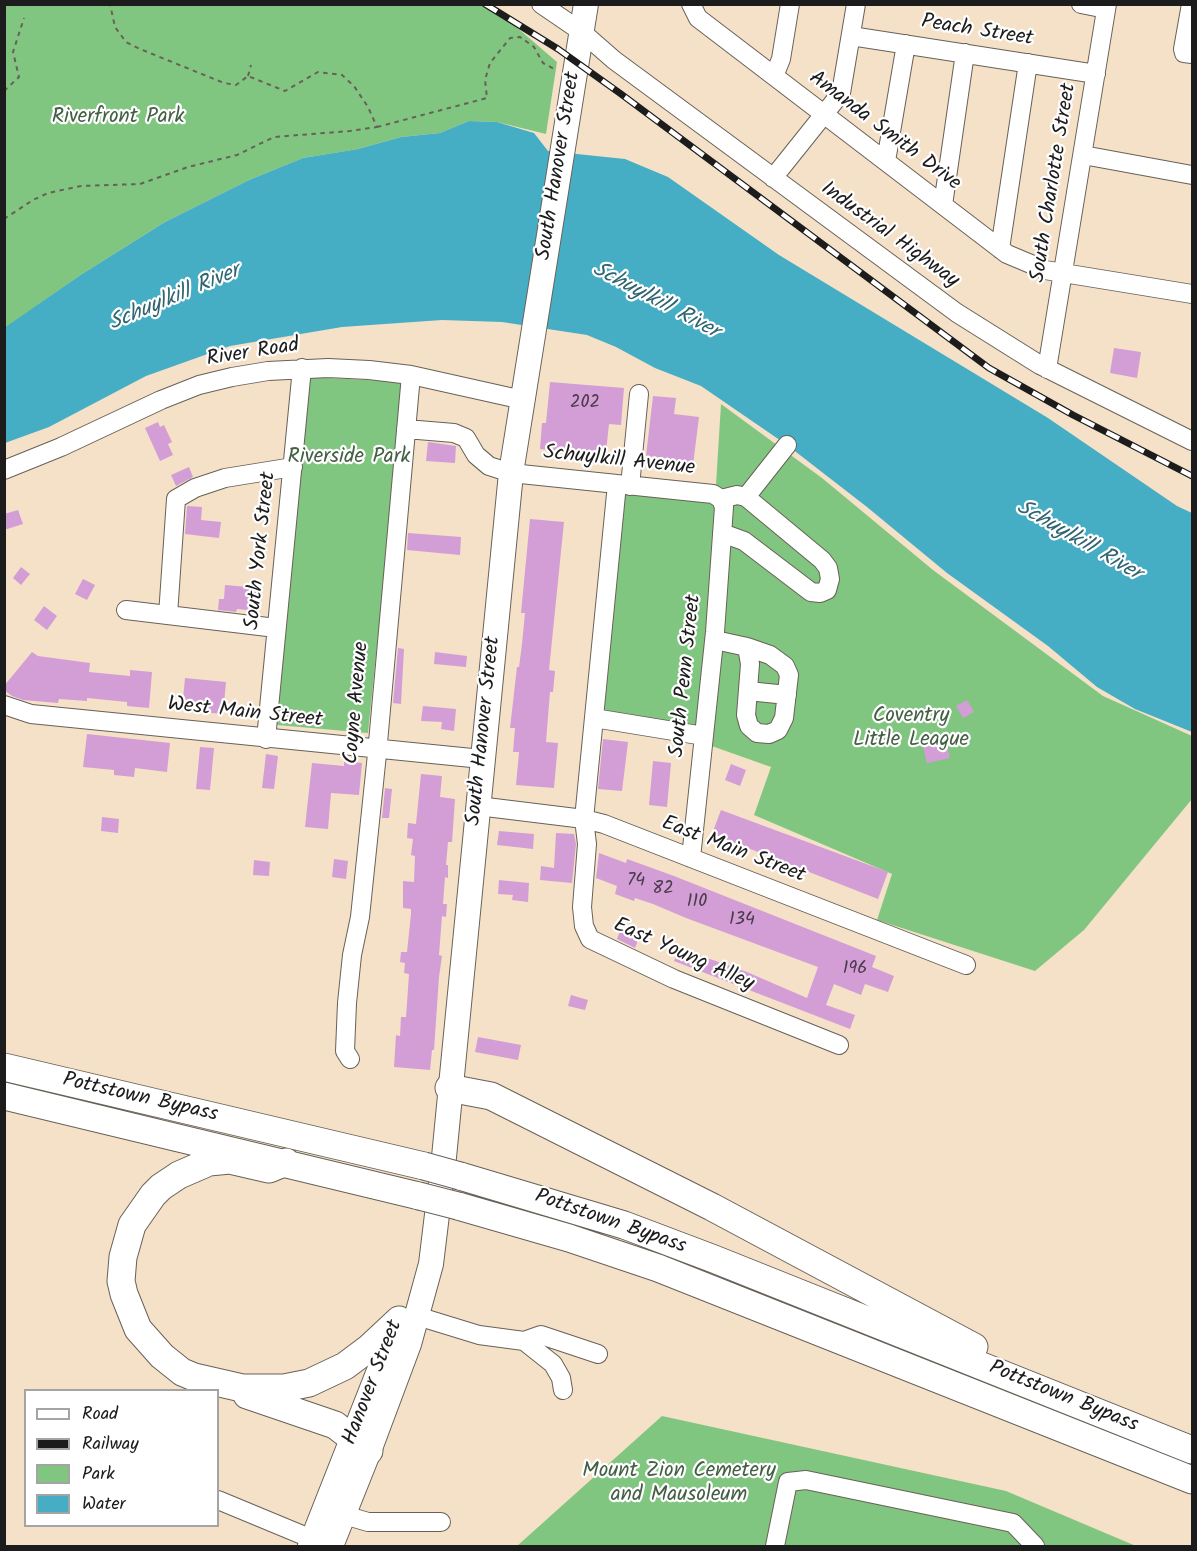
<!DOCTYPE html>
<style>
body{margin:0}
#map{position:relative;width:1197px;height:1551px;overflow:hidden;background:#f5e1c7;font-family:Kalam,sans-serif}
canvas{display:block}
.frame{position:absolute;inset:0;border:6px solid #1c1c1c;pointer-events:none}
.legend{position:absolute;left:24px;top:1389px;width:195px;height:138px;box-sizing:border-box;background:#fff;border:2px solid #a4a4a4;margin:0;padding:8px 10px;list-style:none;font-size:18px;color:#1c1c1c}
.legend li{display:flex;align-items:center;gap:12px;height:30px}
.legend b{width:30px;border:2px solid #a4a4a4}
</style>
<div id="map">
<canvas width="1197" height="1551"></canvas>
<div class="frame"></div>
<ul class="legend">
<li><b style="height:8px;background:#fff"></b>Road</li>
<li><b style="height:8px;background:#1c1c1c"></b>Railway</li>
<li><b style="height:16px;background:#81c680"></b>Park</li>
<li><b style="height:16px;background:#45aec4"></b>Water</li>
</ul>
</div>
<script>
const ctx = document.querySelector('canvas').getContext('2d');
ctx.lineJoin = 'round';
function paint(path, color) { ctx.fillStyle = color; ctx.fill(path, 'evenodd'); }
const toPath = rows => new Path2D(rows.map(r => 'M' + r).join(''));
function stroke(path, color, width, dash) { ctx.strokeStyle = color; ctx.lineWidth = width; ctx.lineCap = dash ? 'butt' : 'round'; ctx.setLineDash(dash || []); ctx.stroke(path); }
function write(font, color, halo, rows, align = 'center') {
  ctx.font = font + ' Kalam,sans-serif'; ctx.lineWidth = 4.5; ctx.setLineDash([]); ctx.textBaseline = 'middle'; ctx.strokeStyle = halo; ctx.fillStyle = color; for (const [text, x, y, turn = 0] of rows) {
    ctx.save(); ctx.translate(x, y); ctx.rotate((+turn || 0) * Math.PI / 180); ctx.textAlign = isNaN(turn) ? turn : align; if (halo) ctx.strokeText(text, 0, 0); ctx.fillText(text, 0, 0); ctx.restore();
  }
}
paint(toPath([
 [5,5,485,5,500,13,557,62,546,134,497,122,469,121,440,133,401,137,358,149,303,158,249,180,165,222,82,274,5,328],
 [309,377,404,382,368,733,277,725],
 [721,404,822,478,933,570,1103,696,1192,736,1192,799,1084,930,1035,971,877,920,892,874,754,815,771,767,706,744,594,727,612,493,715,501],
 [662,1416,1006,1491,1136,1546,517,1546]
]), '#81c680');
paint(toPath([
 [469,121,497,122,534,133,548,151,625,159,668,177,779,255,1048,418,1177,506,1192,513,1192,732,1135,709,1097,687,1048,646,947,573,867,507,787,445,701,386,655,368,616,347,587,335,502,322,442,320,342,327,230,346,146,376,49,427,5,443,4,328,82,274,165,222,249,180,303,158,358,149,401,137,440,133]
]), '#45aec4');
paint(toPath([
 [1114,348,1141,352,1137,378,1110,373],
 [550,382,624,388,621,425,609,424,606,452,600,452,600,455,540,449,542,423,546,423],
 [653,396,676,398,674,414,699,417,692,473,663,470,665,458,646,456],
 [158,422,160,427,164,425,172,442,168,444,173,455,160,461,145,428],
 [428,442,456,446,455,463,426,461],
 [189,467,193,477,176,486,171,475],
 [187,506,202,507,201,520,221,522,219,538,185,534],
 [18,510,23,524,4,530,4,514],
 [530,519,564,522,549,670,555,671,553,692,550,692,546,742,558,743,554,788,516,785,519,752,513,752,515,728,510,728,517,667,519,667,522,644,525,613,521,613],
 [408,533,461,537,460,555,407,550],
 [21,567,30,574,21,585,13,578],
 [83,579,95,585,87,600,75,594],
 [225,585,259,588,257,611,237,609,236,612,218,610,219,599,224,599],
 [44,606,57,616,47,630,34,620],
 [398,648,404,649,401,704,393,703],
 [32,652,38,656,90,663,89,672,130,676,130,670,152,672,149,708,127,706,127,702,87,698,87,701,59,699,58,703,23,700,12,696,4,690,4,686],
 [435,652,467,656,466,667,434,664],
 [185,678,226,682,223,714,182,710],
 [967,700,974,712,963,718,956,706],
 [423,706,456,709,454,731,441,729,442,722,421,721],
 [87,734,170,743,167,772,135,768,134,777,114,775,114,770,83,767],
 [945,738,950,758,927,763,922,743],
 [603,739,628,742,622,791,598,789],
 [200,747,214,748,210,790,196,789],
 [266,754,278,756,274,789,262,788],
 [344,761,362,763,359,795,331,793,328,829,305,827,312,763,344,766],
 [653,761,671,763,667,807,649,805],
 [731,764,746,770,740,786,725,780],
 [421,774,442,776,440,797,455,799,452,842,448,842,446,865,448,865,448,878,445,877,443,904,447,904,446,917,442,916,439,955,442,956,439,977,434,1050,432,1050,430,1070,394,1067,396,1035,400,1036,401,1017,406,1017,409,974,404,973,405,963,400,962,401,952,407,952,411,914,411,909,403,908,403,881,414,882,415,856,411,855,413,839,407,838,408,823,416,824],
 [385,788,392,789,389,818,382,818],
 [721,810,888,872,878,899,712,834],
 [102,817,119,819,118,833,101,831],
 [499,831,534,834,533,849,497,845],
 [556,833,574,834,576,844,572,883,540,880,541,866,554,868],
 [599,853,626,863,627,859,674,876,876,956,872,967,894,976,888,992,865,984,861,995,834,984,826,1005,855,1015,850,1029,674,961,678,951,692,956,693,953,747,972,807,998,818,967,686,918,653,904,635,898,634,901,615,894,617,886,596,878],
 [334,859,348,861,346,879,332,877],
 [254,860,270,862,269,876,253,875],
 [499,880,529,883,528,902,512,900,513,895,498,894],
 [620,931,639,938,635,948,617,939],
 [571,995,588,1000,585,1010,568,1006],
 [478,1037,521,1045,518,1060,475,1052]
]), '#d39ed6');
const minor = toPath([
 [541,4,582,32,614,60,957,313,1040,365,1192,441],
 [691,4,698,18,1007,254,1045,270,1192,294],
 [1081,4,1106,9],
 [1191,4,1183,49,1184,53,1192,54],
 [851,36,1096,74],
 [774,76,781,59,790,4],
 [1083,155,1192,175],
 [886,161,906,44],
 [773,178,841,93,856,4],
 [943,205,965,53],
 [1000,249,1028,63],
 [1047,369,1107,4],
 [406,429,454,433,466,438,476,455,489,466,511,473,713,494,721,499],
 [4,470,61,447,161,400,199,385,232,377,268,371,328,368,369,370,411,375,523,400],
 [617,484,584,819,587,844,582,907,584,926,590,939,674,979,839,1045],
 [630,486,639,394],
 [746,497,787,445],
 [721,499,737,495,746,497,822,560,828,568,830,579,827,590,820,593,811,592,744,541,722,533],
 [126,610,276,628],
 [168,615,176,499,195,488,225,478,293,467],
 [715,640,747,647,770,655,785,666,789,675,784,718,778,730,769,734,757,733,749,726,746,715,750,664,747,647],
 [748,691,787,695],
 [4,705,31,714,482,759],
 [594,718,704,736],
 [266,739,302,368],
 [478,806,584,819,604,824,966,965],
 [691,858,715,632,724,507,721,499],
 [350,1059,345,1051,347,1003,352,955,360,917,377,754,411,375],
 [417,1316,479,1335,524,1341,541,1335,598,1354],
 [524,1341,553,1364,561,1378,563,1390],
 [218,1500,312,1539],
 [344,1515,368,1522,441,1522],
 [775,1546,788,1482,806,1480,1013,1523,1035,1546]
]);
const major = toPath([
 [310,1546,399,1320],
 [331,1546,369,1451,409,1344,431,1264,444,1157,511,473,586,4]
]);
const highway = toPath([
 [4,1067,424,1166],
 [449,1088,491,1096,712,1207,974,1347],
 [4,1096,419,1196],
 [286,1162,269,1169,230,1160,209,1162,179,1175,161,1187,153,1195,132,1225,123,1257,121,1281,124,1294,138,1329,162,1356,182,1372,194,1377,242,1388,284,1388,309,1383,345,1366,369,1348,399,1320],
 [460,1176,624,1225,714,1259,1192,1450],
 [458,1206,569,1238,658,1268,1192,1480],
 [247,1395,335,1425,369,1451]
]);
stroke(minor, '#686158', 20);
stroke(major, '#686158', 26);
stroke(highway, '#686158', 29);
stroke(toPath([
 [248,76,251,65],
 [4,91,19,77,13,52,24,18],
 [377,127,487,98,485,80,490,63,510,38,520,37,534,47,543,63,556,70],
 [4,219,33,200,48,193,81,186,140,184,188,167,237,155,274,137,350,131,377,127,368,107,354,86,342,75,318,72,285,91,248,76,236,85,224,83,140,49,126,42,115,27,110,4]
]), '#686158', 2, [4.5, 4.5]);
stroke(minor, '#fff', 18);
stroke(major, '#fff', 24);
stroke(highway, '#fff', 27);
const rail = toPath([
 [485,4,558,49,621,94,989,368,1073,415,1192,476]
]);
stroke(rail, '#1c1c1c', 7);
stroke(rail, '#fff', 4.5, [14]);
const highwayBridge = toPath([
 [424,1166,460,1176],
 [419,1196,458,1206]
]);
stroke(highwayBridge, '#686158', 29, []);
stroke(highwayBridge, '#fff', 27);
write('18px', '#4a3c4a', null, [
 ["202",585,404],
 ["74",636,882],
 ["82",663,890],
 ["110",697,903],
 ["134",742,921],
 ["196",855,970]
]);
write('21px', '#1c1c1c', '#fff', [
 ["Peach Street",977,32,9],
 ["Amanda Smith Drive",884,132,37],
 ["South Hanover Street",560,166,-81],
 ["South Charlotte Street",1055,183,-81],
 ["Industrial Highway",889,236,36],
 ["River Road",253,354,-9],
 ["Schuylkill Avenue",619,462,6],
 ["South York Street",262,551,-84],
 ["South Penn Street",687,676,-84],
 ["Coyne Avenue",358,703,-85],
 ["West Main Street",245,714,6],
 ["South Hanover Street",485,731,-84],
 ["East Main Street",733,851,21],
 ["East Young Alley",683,956,24],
 ["Pottstown Bypass",140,1099,13],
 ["Pottstown Bypass",610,1223,19],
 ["Hanover Street",374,1383,-69],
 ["Pottstown Bypass",1063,1398,22]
]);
write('21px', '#446044', '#fff', [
 ["Riverfront Park",118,118],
 ["Riverside Park",349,458],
 ["Coventry",911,717],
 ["Little League",911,741],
 ["Mount Zion Cemetery",679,1472],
 ["and Mausoleum",679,1496]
]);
write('italic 22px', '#306570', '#fff', [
 ["Schuylkill River",175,299,-23],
 ["Schuylkill River",655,302,28],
 ["Schuylkill River",1078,542,30]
]);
</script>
